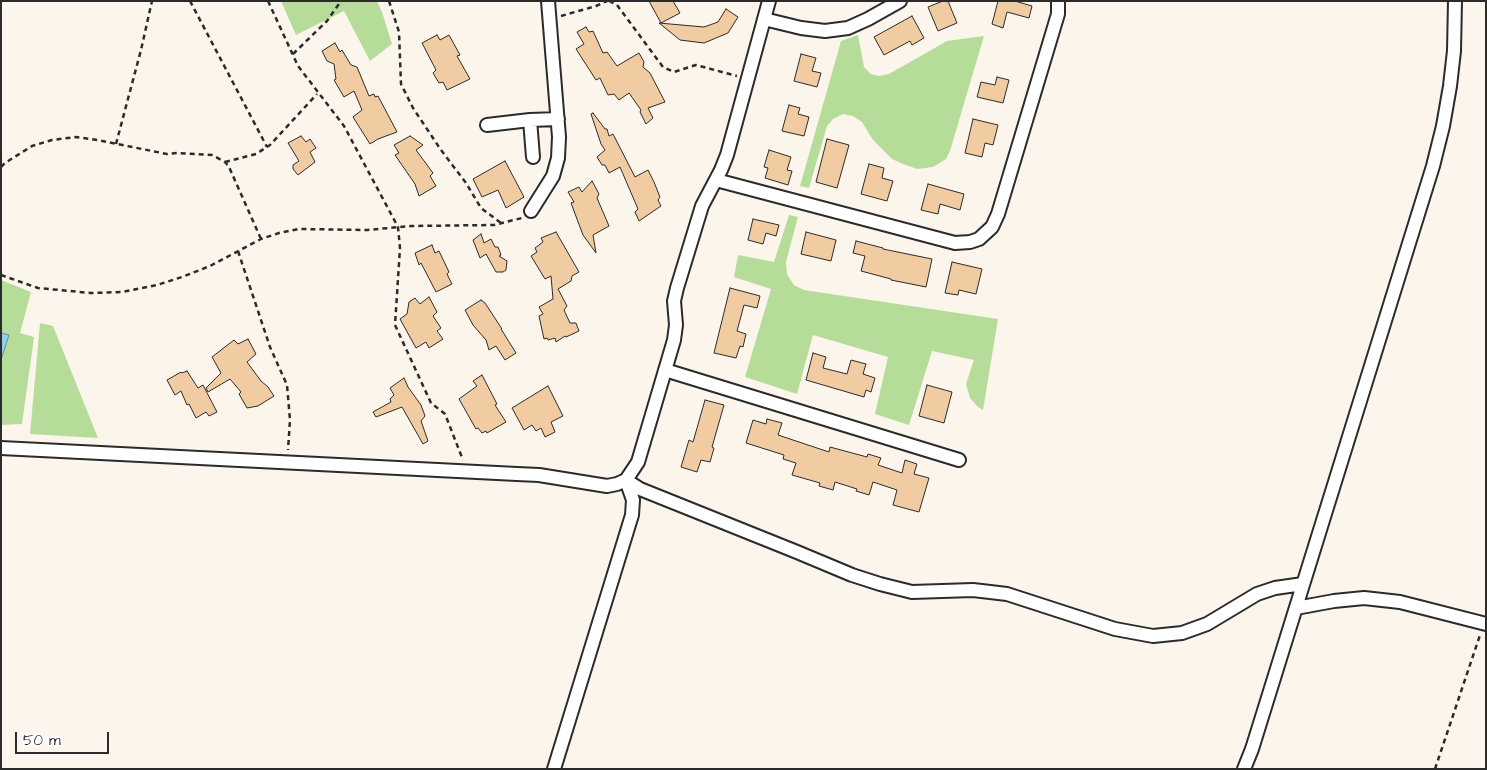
<!DOCTYPE html>
<style>
body{margin:0}
#map{position:relative;width:1487px;height:770px;overflow:hidden;background:#fcf5ec;font-family:"Architects Daughter",sans-serif}
canvas{display:block}
.frame{position:absolute;inset:0;border:2px solid #2b2b2b;pointer-events:none}
.scale{position:absolute;left:15px;top:732px;width:94px;height:22px;box-sizing:border-box;border:2px solid #2b2b2b;border-top:0;padding-left:6px;font-size:15px;line-height:18px;white-space:nowrap;color:#2b2b2b;-webkit-text-stroke:4px #fff;paint-order:stroke}
</style>
<div id="map">
<canvas width="1487" height="770"></canvas>
<div class="frame"></div>
<div class="scale">50 m</div>
</div>
<script>
const ctx = document.querySelector('canvas').getContext('2d');
ctx.lineJoin = 'round';
function paint(path, color) { ctx.fillStyle = color; ctx.fill(path, 'evenodd'); }
const toPath = rows => new Path2D(rows.map(r => 'M' + r).join(''));
function stroke(path, color, width, dash) { ctx.strokeStyle = color; ctx.lineWidth = width; ctx.lineCap = dash ? 'butt' : 'round'; ctx.setLineDash(dash || []); ctx.stroke(path); }
paint(toPath([
 [281,1,377,1,382,12,392,44,370,61,344,11,296,35],
 [858,35,864,67,871,74,879,76,889,74,947,41,984,36,950,151,946,159,933,167,917,169,903,164,892,159,873,140,862,122,853,116,843,114,833,119,827,126,809,188,800,186,841,41],
 [789,215,798,217,786,262,787,274,794,285,804,290,998,319,983,410,978,407,970,398,966,384,974,360,932,351,909,425,875,414,888,357,813,335,797,394,745,377,771,289,734,277,738,255,774,262],
 [1,280,31,292,20,333,34,337,22,424,1,425],
 [40,323,53,326,98,438,30,434]
]), '#b5dd99');
const water = toPath([
 [1,333,9,335,2,357,1,357,1,333]
]);
paint(water, '#8fcff0');
stroke(water, '#678da1', 1);
const building = toPath([
 [649,1,673,1,680,13,661,23,649,1],
 [943,1,948,1,957,23,938,31,928,7,943,1],
 [998,1,1015,1,1032,6,1029,18,1007,12,1003,28,992,24,998,1],
 [726,9,738,17,728,33,704,43,680,40,659,23,704,27,718,22,726,9],
 [912,16,924,38,912,45,910,41,884,55,874,37,912,16],
 [586,27,589,32,593,31,603,53,607,52,617,66,639,53,644,62,643,67,650,73,665,102,648,108,653,118,646,124,640,112,641,110,629,93,619,100,614,94,608,95,600,78,596,80,576,49,584,44,577,32,586,27],
 [437,35,440,40,449,35,460,55,457,56,470,79,447,90,443,82,439,83,433,73,436,70,422,43,437,35],
 [335,43,340,52,342,50,351,65,357,67,369,96,374,94,375,97,378,96,397,132,378,139,370,144,353,117,362,110,354,91,344,97,334,80,336,79,334,64,327,61,322,51,335,43],
 [801,54,816,58,812,71,821,73,817,87,794,81,801,54],
 [997,77,1009,80,1003,103,977,97,981,82,995,85,997,77],
 [789,105,800,108,798,114,809,117,804,136,782,131,789,105],
 [593,113,605,129,607,129,609,136,613,134,635,177,648,170,654,182,660,197,658,200,661,206,639,221,635,212,638,209,620,167,609,173,605,165,602,165,597,157,605,150,601,144,591,114,593,113],
 [973,119,998,125,993,145,985,143,982,157,965,153,973,119],
 [301,136,306,142,310,139,316,148,310,152,315,162,298,175,293,169,293,165,299,161,288,143,301,136],
 [410,136,423,145,416,150,433,173,430,176,436,186,419,196,415,184,395,155,399,153,394,145,410,136],
 [827,139,849,145,837,188,816,182,827,139],
 [769,150,791,157,787,170,792,171,788,185,765,178,768,168,764,167,769,150],
 [505,161,524,197,506,208,498,190,482,197,473,179,505,161],
 [869,164,884,168,882,178,893,181,887,201,861,194,869,164],
 [592,181,599,194,597,198,609,226,593,235,596,253,583,235,571,203,574,202,568,192,579,187,582,192,592,181],
 [928,184,964,194,960,210,940,204,938,214,921,210,928,184],
 [753,219,779,225,776,236,766,233,763,244,748,240,753,219],
 [556,232,579,272,572,276,571,281,558,289,567,306,564,310,570,323,576,323,579,331,566,337,565,336,556,342,555,338,548,340,547,338,544,339,539,316,543,314,539,307,553,299,551,276,545,279,531,256,537,252,535,248,543,242,541,238,556,232],
 [806,232,836,240,831,261,801,254,806,232],
 [481,234,484,243,491,239,495,247,498,247,501,255,499,256,507,261,506,270,503,272,496,272,486,254,480,258,473,240,481,234],
 [856,241,883,248,883,249,932,259,926,287,891,280,891,279,861,271,865,256,853,253,856,241],
 [432,245,435,253,439,251,449,272,447,274,452,284,436,292,421,263,419,265,415,253,432,245],
 [952,262,982,269,976,294,959,290,958,295,945,293,952,262],
 [730,288,760,296,757,308,744,305,737,331,746,334,743,347,740,346,736,358,714,353,730,288],
 [429,297,437,312,433,316,441,328,437,331,443,339,429,348,426,342,416,348,400,319,407,314,409,302,415,298,420,304,429,297],
 [481,300,485,303,502,329,501,329,516,353,505,360,496,346,489,350,486,340,473,325,465,310,481,300],
 [248,339,256,354,247,362,261,381,268,387,274,396,258,406,247,408,239,394,241,392,230,379,208,392,206,388,221,373,212,357,234,340,238,344,248,339],
 [813,353,826,357,823,368,847,374,851,360,866,364,863,374,875,378,871,392,866,390,864,397,806,380,813,353],
 [187,371,198,388,203,385,217,412,209,416,206,412,196,418,189,404,187,405,181,391,175,395,167,380,181,372,182,373,187,371],
 [482,375,497,404,495,405,506,422,487,433,486,431,482,433,478,428,476,429,459,399,477,386,473,381,482,375],
 [404,378,408,387,421,405,425,416,421,421,428,441,423,444,402,407,376,417,373,412,391,402,390,399,394,395,390,388,404,378],
 [927,385,952,392,944,423,919,416,927,385],
 [548,386,563,416,551,422,555,432,545,437,541,428,536,431,532,425,524,430,512,408,548,386],
 [705,400,724,405,712,447,714,448,710,462,701,460,697,472,681,467,689,440,693,442,705,400],
 [767,419,782,423,778,435,829,452,830,447,867,457,868,454,881,458,878,465,902,473,905,460,917,464,914,474,929,478,919,512,893,505,897,490,873,482,869,495,856,491,857,489,835,482,833,490,819,486,820,483,792,475,796,463,783,459,784,455,746,443,753,420,766,424,767,419]
]);
paint(building, '#f1cba1');
stroke(building, '#2b2b2b', 1);
const minor = toPath([
 [764,19,801,28,825,31,848,28,868,19,900,1],
 [487,125,530,120],
 [533,157,530,120,558,119],
 [716,180,955,243,970,242,979,239,992,227,998,214,1058,14,1058,1],
 [531,211,553,176,558,158,559,137,548,1],
 [665,370,959,460],
 [1,448,517,474,539,475,607,486,617,484,626,480,638,462,674,340,676,325,674,301,677,288,702,206,721,170,727,155,769,1],
 [626,480,640,489,797,552,852,575,880,584,912,592,973,590,1007,594,1115,629,1153,636,1182,633,1207,624,1257,594,1275,588,1303,584],
 [1296,608,1334,601,1364,598,1400,602,1486,624],
 [554,769,632,515,633,500,626,480],
 [1244,769,1252,749,1433,166,1443,126,1450,86,1454,51,1455,1]
]);
stroke(minor, '#2b2b2b', 16);
stroke(toPath([
 [190,1,267,147],
 [268,1,298,66,344,126,398,227,400,248,395,325,431,403,445,414,463,460],
 [389,1,399,32,401,84,413,108,441,150,466,183,481,208,501,223],
 [609,1,617,5,663,67,674,72,696,65,737,76],
 [561,16,596,6,607,1],
 [293,54,327,21,341,1],
 [116,144,141,50,152,1],
 [225,162,256,154,270,145,317,94],
 [1,167,5,163,32,146,52,140,76,137,97,140,167,154,177,153,212,155,225,162,229,167,261,239],
 [238,251,270,347,287,385,290,420,288,450],
 [1,275,38,288,91,293,122,292,157,285,182,277,210,266,261,239,279,233,299,229,367,230,411,226,494,225,522,218],
 [1435,769,1480,635]
]), '#2b2b2b', 2.5, [5, 4]);
stroke(minor, '#fff', 12);
</script>
